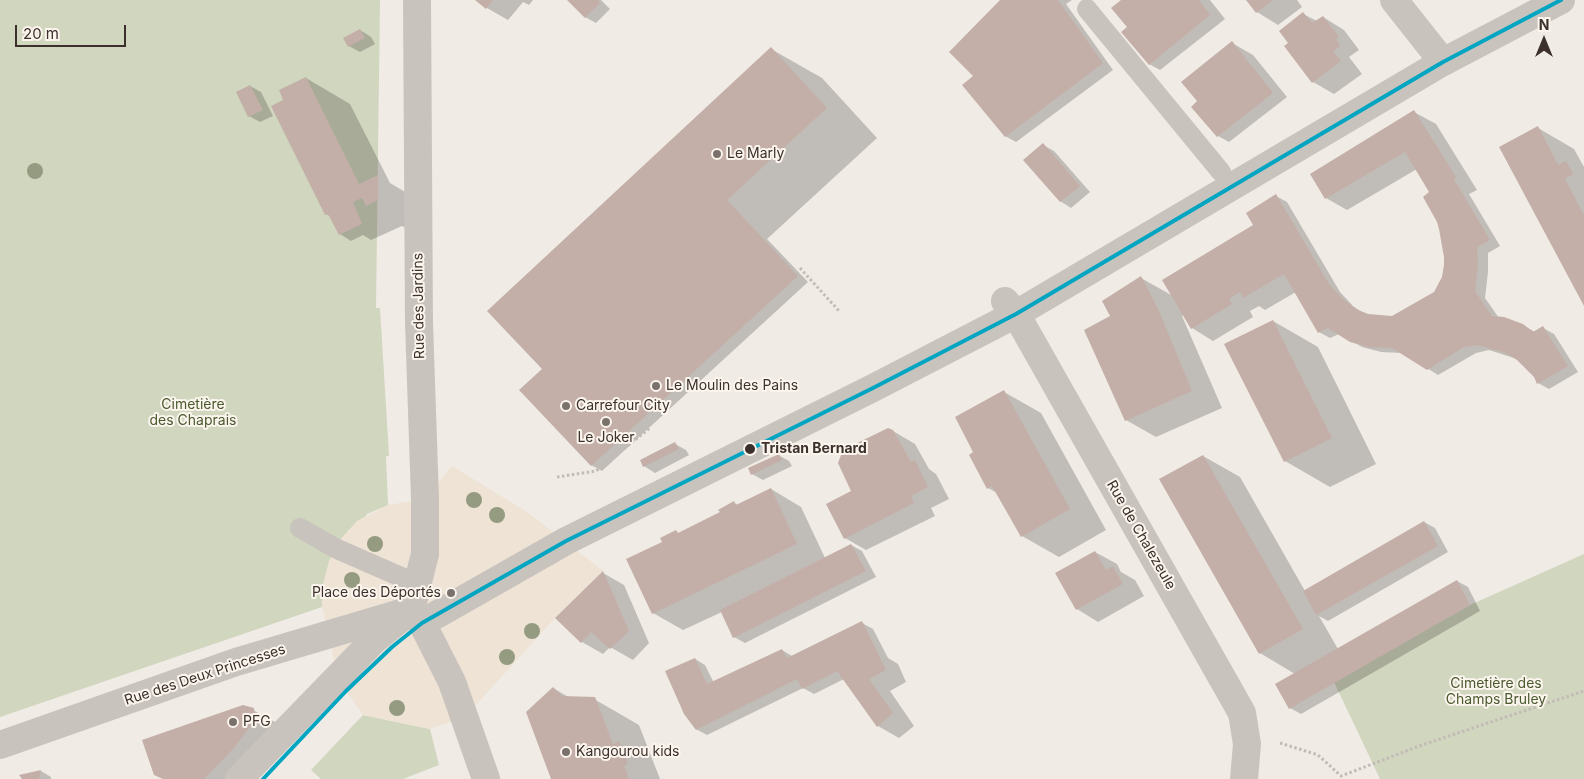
<!DOCTYPE html>
<meta charset="utf-8">
<style>
body{margin:0}
#map{position:relative;width:1584px;height:779px;overflow:hidden;background:#f0ebe5;font-family:Inter,sans-serif}
canvas{display:block}
.north{position:absolute;left:1519px;top:15px;width:50px;height:50px;-webkit-text-stroke:4px #fbf5ee;paint-order:stroke;rotate:0deg;font-size:14px;font-weight:700;line-height:20px;text-align:center;color:#3b302b}
.north::after{content:'';display:block;margin:auto;width:18px;height:22px;background:#3b302b;clip-path:polygon(50% 0,100% 100%,50% 72%,0 100%)}
.scale{position:absolute;left:15px;top:25px;width:111px;height:22px;box-sizing:border-box;border:2px solid #3b302b;border-top:0;padding-left:6px;font-size:15px;line-height:18px;white-space:nowrap;color:#3b302b;-webkit-text-stroke:4px #fbf5ee;paint-order:stroke}
</style>
<div id="map">
<canvas width="1584" height="779"></canvas>
<div class="north">N</div>
<div class="scale">20 m</div>
</div>
<script>
const ctx = document.querySelector('canvas').getContext('2d');
ctx.lineJoin = 'round';
function paint(path, color) { ctx.fillStyle = color; ctx.fill(path, 'evenodd'); }
const toPath = rows => new Path2D(rows.map(r => 'M' + r).join(''));
function stroke(path, color, width, dash) { ctx.strokeStyle = color; ctx.lineWidth = width; ctx.lineCap = dash ? 'butt' : 'round'; ctx.setLineDash(dash || []); ctx.stroke(path); }
function write(font, color, halo, rows, align = 'center') {
  ctx.font = font + ' Inter,sans-serif'; ctx.lineWidth = 4; ctx.setLineDash([]); ctx.textBaseline = 'middle'; ctx.strokeStyle = halo; ctx.fillStyle = color; for (const [text, x, y, turn = 0] of rows) {
    ctx.save(); ctx.translate(x, y); ctx.rotate((+turn || 0) * Math.PI / 180); ctx.textAlign = isNaN(turn) ? turn : align; if (halo) ctx.strokeText(text, 0, 0); ctx.fillText(text, 0, 0); ctx.restore();
  }
}
paint(toPath([
 [0,0,380,0,376,308,380,308,389,456,386,456,388,505,367,514,324,580,322,607,0,717],
 [1584,554,1584,779,1380,779,1334,682,1470,605],
 [363,715,430,729,439,765,403,779,321,779,311,770]
]), '#d1d6bf');
paint(toPath([
 [452,466,527,512,603,571,555,618,465,717,430,729,363,715,346,691,338,676,322,607,324,580,329,561,337,543,357,521,388,505,425,499]
]), '#eee3d5');
paint(toPath([
 [477,0,533,0,529,5,523,2,508,20,487,8],
 [569,0,601,0,610,9,596,23,585,17],
 [1002,0,1072,0,1066,4,1113,70,1016,142,1005,136,975,76],
 [1124,0,1210,0,1225,19,1160,70,1149,64,1129,28],
 [1247,0,1297,0,1302,7,1278,25,1257,12],
 [1303,14,1317,21,1323,17,1344,30,1359,50,1349,57,1362,74,1334,94,1313,82,1290,43],
 [360,30,371,37,375,44,360,52,349,46],
 [1232,43,1253,55,1287,97,1229,142,1218,136,1199,101],
 [771,49,822,78,877,138,767,239,808,282,602,471,591,465,544,369],
 [306,78,350,104,390,183,422,202,412,231,402,226,371,240,363,235,351,241,340,234,330,216,326,214,285,100],
 [250,86,261,92,273,116,260,122,249,116],
 [1414,112,1436,124,1477,190,1469,194,1500,246,1488,253,1488,272,1485,298,1499,318,1523,325,1535,332,1543,328,1554,334,1578,372,1549,389,1538,383,1535,376,1517,359,1489,350,1476,353,1438,375,1403,353,1381,352,1362,347,1339,334,1330,338,1319,332,1296,292,1265,310,1259,306,1250,311,1253,317,1213,341,1192,328,1184,315,1182,316,1222,408,1156,437,1126,420,1111,316,1141,278,1173,296,1253,227,1276,196,1287,202,1340,292,1353,306,1364,314,1393,317,1434,293,1443,277,1445,257,1433,193,1417,169,1347,210,1326,198],
 [1538,128,1574,149,1584,167,1584,304],
 [1043,145,1054,151,1090,192,1071,208,1060,201],
 [1273,321,1318,347,1376,464,1330,487,1285,461],
 [1004,392,1041,413,1106,530,1059,557,1022,536,999,494,988,488,975,453],
 [893,431,915,444,929,469,936,474,949,499,931,508,935,516,866,550,845,538,853,491],
 [675,444,686,450,689,455,655,473,644,466],
 [778,455,789,461,792,466,763,480,752,474],
 [1203,456,1240,477,1305,591,1424,522,1435,528,1448,552,1328,621,1319,616,1338,649,1457,581,1468,587,1480,611,1301,714,1290,708,1295,674,1260,653,1161,480],
 [771,489,801,507,825,558,851,545,862,551,876,577,745,643,734,637,722,612,683,630,653,613,663,542,676,531,679,534,722,512,734,503,738,505],
 [1095,552,1117,564,1121,572,1135,580,1144,596,1098,622,1077,609],
 [603,573,624,585,649,643,633,660,610,647,603,654,582,642],
 [862,623,873,629,888,658,898,664,906,682,890,691,914,726,899,738,878,726,844,679,814,694,803,688,707,735,696,729,695,659,705,665,714,683,782,650,792,656],
 [553,688,570,698,594,699,639,725,660,779,552,779],
 [253,710,284,727,251,779,163,779],
 [41,771,51,777,51,779,24,779,21,776]
]), '#0003');
paint(toPath([
 [475,0,493,0,486,9],
 [567,0,598,0,600,3,585,18],
 [1000,0,1058,0,1103,63,1005,137,962,85,973,76,949,52],
 [1121,0,1199,0,1210,15,1149,65,1121,32,1127,27,1111,8],
 [1246,0,1273,0,1256,13],
 [1303,12,1312,23,1323,16,1339,37,1336,39,1340,46,1333,51,1341,61,1312,83,1284,46,1288,43,1279,31],
 [360,29,365,38,348,47,343,38],
 [1232,41,1273,93,1217,137,1191,107,1197,101,1181,82],
 [771,47,827,108,727,200,798,276,591,466,519,390,542,369,487,311],
 [306,77,359,184,378,175,378,200,366,206,362,198,353,202,362,224,339,235,328,214,325,215,271,106,283,100,279,90],
 [250,85,263,110,248,117,236,92],
 [1414,110,1456,177,1454,179,1490,240,1477,247,1478,265,1475,291,1492,316,1504,317,1523,324,1533,332,1543,326,1568,366,1537,384,1534,377,1517,360,1506,353,1478,345,1464,347,1427,370,1392,348,1369,347,1350,342,1328,328,1318,333,1284,274,1243,298,1240,292,1229,299,1232,304,1191,329,1162,280,1253,225,1246,213,1276,194,1329,284,1343,299,1356,309,1368,314,1392,316,1434,292,1442,277,1444,265,1444,257,1439,229,1437,222,1423,197,1429,192,1405,152,1325,199,1310,174],
 [1538,126,1558,165,1566,161,1573,174,1565,179,1584,215,1584,306,1499,147],
 [1043,143,1080,186,1060,202,1023,160],
 [1141,276,1159,311,1192,391,1125,421,1084,330,1110,316,1102,301],
 [1273,320,1332,438,1284,462,1224,344],
 [1004,390,1070,509,1021,537,992,486,987,489,969,455,973,452,955,417],
 [888,428,893,430,911,462,915,460,928,487,911,496,914,503,844,539,826,504,851,491,838,463,843,450],
 [675,442,679,449,643,467,640,460],
 [779,454,782,460,751,475,748,468],
 [1203,455,1303,629,1259,654,1159,479],
 [771,488,797,544,652,614,626,559,662,542,660,538,676,530,678,533,720,512,718,510,734,501,736,505],
 [1424,521,1438,546,1316,615,1303,591],
 [851,544,866,571,733,638,720,610],
 [1095,551,1106,570,1113,566,1123,584,1076,610,1055,573],
 [603,571,629,631,610,649,591,632,581,643,555,618],
 [1457,580,1470,605,1289,709,1275,684],
 [862,621,886,670,869,679,893,713,877,727,837,671,802,689,797,679,696,730,684,714,665,671,695,658,707,684,782,649,787,658],
 [553,687,562,696,595,697,613,744,619,741,628,764,624,766,629,779,551,779,526,712],
 [243,705,254,708,255,720,233,749,204,779,163,779,154,775,142,740],
 [41,770,39,779,22,779,19,775]
]), '#c3afa7');
stroke(toPath([
 [800,268,840,312],
 [557,477,596,471,650,428],
 [1280,743,1318,755,1341,776,1422,745,1584,691]
]), '#c2bbb6', 3, [2.5, 2.5]);
stroke(toPath([
 [1087,9,1221,172],
 [300,528,335,548,417,584]
]), '#c9c3be', 20);
stroke(toPath([
 [1394,0,1443,62],
 [1005,301,1016,314,1242,713,1247,744,1244,779],
 [239,779,375,639,411,610]
]), '#c9c3be', 28);
stroke(toPath([
 [411,610,425,554,425,499,419,323,417,0],
 [411,610,422,623,452,682,486,779],
 [422,623,566,541,873,388,1016,314,1443,62,1561,0],
 [0,745,236,662,411,610]
]), '#c9c3be', 28);
stroke(toPath([
 [263,779,346,691,392,647,422,623,566,541,873,388,1016,314,1443,62,1561,0]
]), '#00a5c2', 4);
ctx.fillStyle = '#959b80';
for (const [x, y] of [
 [35,171],
 [474,500],
 [497,515],
 [375,544],
 [352,580],
 [532,631],
 [507,657],
 [397,708]
]) { ctx.beginPath(); ctx.arc(x, y, 8, 0, 2 * Math.PI); ctx.fill(); }
for (const [x, y, r, color] of [
 [717,154,5,"#7a716c"],
 [656,386,5,"#7a716c"],
 [566,406,5,"#7a716c"],
 [606,422,5,"#7a716c"],
 [750,449,6,"#3b302b"],
 [451,593,5,"#7a716c"],
 [233,722,5,"#7a716c"],
 [566,752,5,"#7a716c"]
]) { const dot = new Path2D(); dot.arc(x, y, r, 0, 2 * Math.PI); ctx.fillStyle = color; ctx.fill(dot); stroke(dot, '#fbf5ee', 2); }
write('14px', '#3b302b', '#fbf5ee', [
 ["Le Marly",727,154],
 ["Le Moulin des Pains",666,386],
 ["Carrefour City",576,406],
 ["Le Joker",606,438,"center"],
 ["Place des Déportés",441,593,"right"],
 ["PFG",243,722],
 ["Kangourou kids",576,752]
], 'left');
write('14px', '#3b302b', '#fbf5ee', [
 ["Rue des Jardins",419,306,-91],
 ["Rue de Chalezeule",1141,535,60],
 ["Rue des Deux Princesses",205,675,-18]
]);
write('14px', '#4a5a2e', '#fbf5ee', [
 ["Cimetière",193,405],
 ["des Chaprais",193,421],
 ["Cimetière des",1496,684],
 ["Champs Bruley",1496,700]
]);
write('bold 14px', '#3b302b', '#fbf5ee', [
 ["Tristan Bernard",761,449]
], 'left');
</script>
